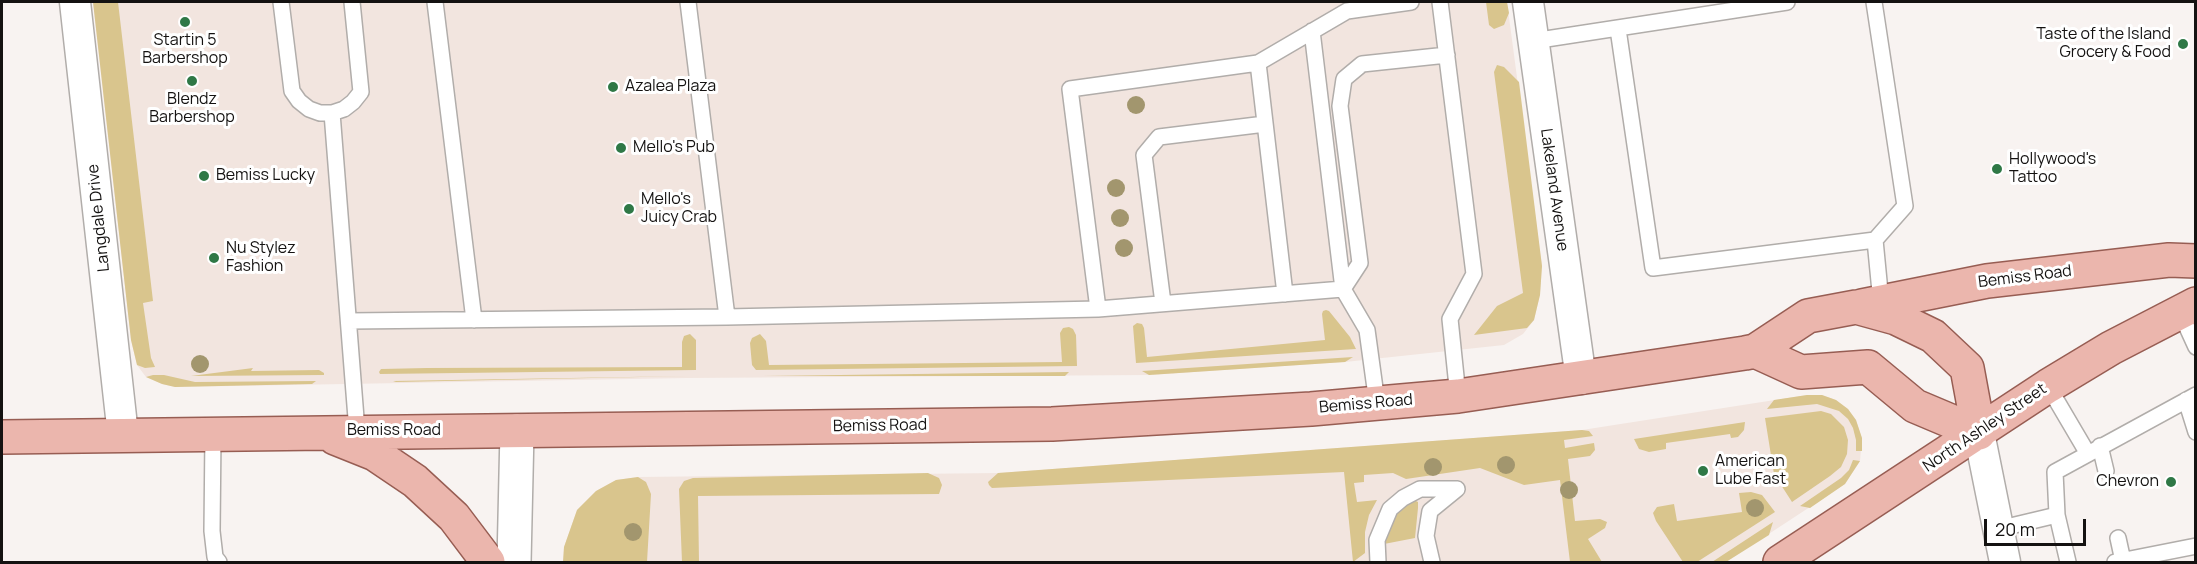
<!DOCTYPE html>
<style>
body{margin:0}
#map{position:relative;width:2197px;height:564px;overflow:hidden;background:#f8f3f1;font-family:Manrope,sans-serif}
canvas{display:block}
.frame{position:absolute;inset:0;border:3px solid #141211;pointer-events:none}
.scale{position:absolute;left:1984px;top:519px;width:102px;height:27px;box-sizing:border-box;border:3px solid #141211;border-top:0;padding-left:8px;font-size:18px;line-height:21px;white-space:nowrap;color:#141211;-webkit-text-stroke:4px #fff;paint-order:stroke}
</style>
<div id="map">
<canvas width="2197" height="564"></canvas>
<div class="frame"></div>
<div class="scale">20 m</div>
</div>
<script>
const ctx = document.querySelector('canvas').getContext('2d');
ctx.lineJoin = 'round';
function paint(path, color) { ctx.fillStyle = color; ctx.fill(path, 'evenodd'); }
const toPath = rows => new Path2D(rows.map(r => 'M' + r).join(''));
function stroke(path, color, width, dash) { ctx.strokeStyle = color; ctx.lineWidth = width; ctx.lineCap = dash ? 'butt' : 'round'; ctx.setLineDash(dash || []); ctx.stroke(path); }
function write(font, color, halo, rows, align = 'center') {
  ctx.font = font + ' Manrope,sans-serif'; ctx.lineWidth = 6; ctx.setLineDash([]); ctx.textBaseline = 'middle'; ctx.strokeStyle = halo; ctx.fillStyle = color; for (const [text, x, y, turn = 0] of rows) {
    ctx.save(); ctx.translate(x, y); ctx.rotate((+turn || 0) * Math.PI / 180); ctx.textAlign = isNaN(turn) ? turn : align; if (halo) ctx.strokeText(text, 0, 0); ctx.fillText(text, 0, 0); ctx.restore();
  }
}
paint(toPath([
 [93,2,1507,2,1542,266,1540,295,1534,320,1523,334,1504,345,1345,362,1149,375,687,378,175,387,162,384,146,377,137,365,131,340],
 [1807,395,1822,395,1836,400,1848,409,1856,420,1862,438,1860,461,1845,484,1726,562,563,562,564,547,577,510,596,491,616,480,638,477,998,473,1582,430]
]), '#f2e5df');
paint(toPath([
 [93,2,118,2,153,301,143,303,151,358,155,367,145,368,137,365,131,340],
 [1486,2,1507,2,1509,13,1504,25,1494,29,1489,25],
 [1497,65,1504,67,1519,82,1542,266,1540,295,1534,320,1527,328,1474,335,1497,306,1523,293,1494,72],
 [1326,310,1329,311,1350,337,1356,349,1136,363,1133,326,1137,323,1142,324,1144,328,1147,357,1325,340,1322,314,1323,311],
 [1069,327,1073,329,1076,335,1077,366,756,370,752,365,750,343,752,338,760,334,766,341,769,365,1062,362,1060,333,1063,328],
 [690,334,696,340,696,370,380,374,379,372,381,369,427,368,682,367,682,342,684,336],
 [1353,357,1345,362,1149,375,1142,371],
 [253,368,251,371,319,370,324,373,324,375,191,376],
 [1069,372,1065,376,763,376],
 [153,375,164,375,195,382,316,381,312,384,175,387,162,384,146,377],
 [689,376,396,382,393,381],
 [1807,395,1822,395,1836,400,1848,409,1856,420,1862,438,1862,451,1856,451,1856,440,1853,428,1848,419,1839,411,1817,404,1767,409,1774,400],
 [1821,411,1831,414,1844,427,1848,440,1847,454,1841,467,1830,476,1792,502,1774,474,1765,418],
 [1745,422,1744,430,1738,437,1731,438,1730,434,1666,443,1666,449,1649,452,1639,449,1634,439],
 [1582,430,1589,431,1593,436,1564,440,1565,448,1594,443,1595,450,1590,456,1568,459,1575,521,1600,519,1607,522,1605,528,1588,539,1602,562,1570,562,1560,480,1524,485,1480,468,1406,479,1393,473,1364,475,1364,482,1354,483,1357,502,1377,500,1369,515,1365,532,1365,553,1353,562,1344,472,992,488,989,485,988,482,998,473],
 [1853,460,1860,461,1845,484,1810,508,1800,506,1841,478,1849,470],
 [928,473,939,478,942,485,939,494,698,496,699,562,682,562,679,489,684,481,693,478],
 [638,477,646,482,651,494,647,562,563,562,564,547,577,510,596,491,616,480],
 [1751,492,1762,495,1775,512,1697,562,1683,562,1656,521,1653,513,1657,507,1674,504,1677,521,1742,512,1739,493],
 [1414,500,1418,502,1418,508,1415,538,1384,544,1389,526,1397,513,1405,502],
 [1773,522,1769,535,1726,562,1712,562]
]), '#d9c58d');
const lane = toPath([
 [281,2,292,91,299,101,309,109,320,113,332,113,344,109,353,102,361,92,352,2],
 [435,2,474,320],
 [688,2,727,317],
 [1440,2,1474,274,1450,319,1458,396],
 [1874,2,1905,206,1875,240],
 [1618,29,1653,268,1875,240,1881,302],
 [1312,31,1343,289,1367,330,1377,403],
 [1533,41,1787,2],
 [1258,63,1285,294],
 [332,113,357,431],
 [1163,303,1144,155,1159,137,1265,124],
 [1098,309,1070,89,1258,63,1347,11,1411,2],
 [2180,312,2196,347],
 [349,321,727,317,1098,309,1343,289,1360,263,1340,106,1344,79,1362,64,1447,55],
 [2048,386,2088,454],
 [2186,400,2196,432],
 [213,434,212,531,215,557,219,562],
 [2100,446,2106,471],
 [2057,515,2055,472,2196,395],
 [1998,529,2057,515,2068,562],
 [2118,538,2123,561],
 [1378,562,1377,540,1390,509,1403,498,1420,489,1457,489],
 [1432,562,1426,536,1430,511,1457,489],
 [2115,562,2196,546]
]);
const street = toPath([
 [75,2,123,435],
 [1528,2,1581,379],
 [1979,433,2005,562]
]);
const secondary = toPath([
 [514,562,517,431]
]);
const primary = toPath([
 [1862,306,1987,281,2169,260,2196,261],
 [1755,351,1801,372,1868,367,1915,406,1979,433],
 [2,437,1052,424,1311,409,1458,396,1745,353,1755,351,1808,316,1856,307,1896,318,1933,336,1967,368,1979,433],
 [335,438,375,454,415,481,454,517,488,562],
 [1780,562,2048,386,2111,348,2196,304]
]);
stroke(lane, '#b1adaa', 18);
stroke(street, '#b1adaa', 33);
stroke(secondary, '#b1adaa', 36);
stroke(primary, '#975d53', 36);
stroke(lane, '#fff', 15);
stroke(street, '#fff', 30);
stroke(secondary, '#fff', 33);
stroke(primary, '#ebb6ad', 33);
ctx.fillStyle = '#a2966e';
for (const [x, y] of [
 [1136,105],
 [1116,188],
 [1120,218],
 [1124,248],
 [200,364],
 [1506,465],
 [1433,467],
 [1569,490],
 [1755,508],
 [633,532]
]) { ctx.beginPath(); ctx.arc(x, y, 9, 0, 2 * Math.PI); ctx.fill(); }
for (const [x, y, r, color] of [
 [185,22,6,"#2f7846"],
 [2183,44,6,"#2f7846"],
 [192,81,6,"#2f7846"],
 [613,87,6,"#2f7846"],
 [621,148,6,"#2f7846"],
 [1997,169,6,"#2f7846"],
 [204,176,6,"#2f7846"],
 [629,209,6,"#2f7846"],
 [214,258,6,"#2f7846"],
 [1703,471,6,"#2f7846"],
 [2171,482,6,"#2f7846"]
]) { const dot = new Path2D(); dot.arc(x, y, r, 0, 2 * Math.PI); ctx.fillStyle = color; ctx.fill(dot); stroke(dot, '#fff', 2); }
write('16px', '#141211', '#fff', [
 ["Taste of the Island",2171,35,"right"],
 ["Grocery & Food",2171,53,"right"],
 ["Startin 5",185,41,"center"],
 ["Barbershop",185,59,"center"],
 ["Azalea Plaza",625,87],
 ["Blendz",192,100,"center"],
 ["Barbershop",192,118,"center"],
 ["Mello's Pub",633,148],
 ["Hollywood's",2009,160],
 ["Tattoo",2009,178],
 ["Bemiss Lucky",216,176],
 ["Mello's",641,200],
 ["Juicy Crab",641,218],
 ["Nu Stylez",226,249],
 ["Fashion",226,267],
 ["American",1715,462],
 ["Lube Fast",1715,480],
 ["Chevron",2159,482,"right"]
], 'left');
write('16px', '#141211', '#fff', [
 ["Lakeland Avenue",1554,190,82],
 ["Langdale Drive",99,218,-96],
 ["Bemiss Road",2025,277,-7],
 ["Bemiss Road",1366,404,-5],
 ["Bemiss Road",880,426,-1],
 ["North Ashley Street",1985,428,-34],
 ["Bemiss Road",394,431]
]);
</script>
